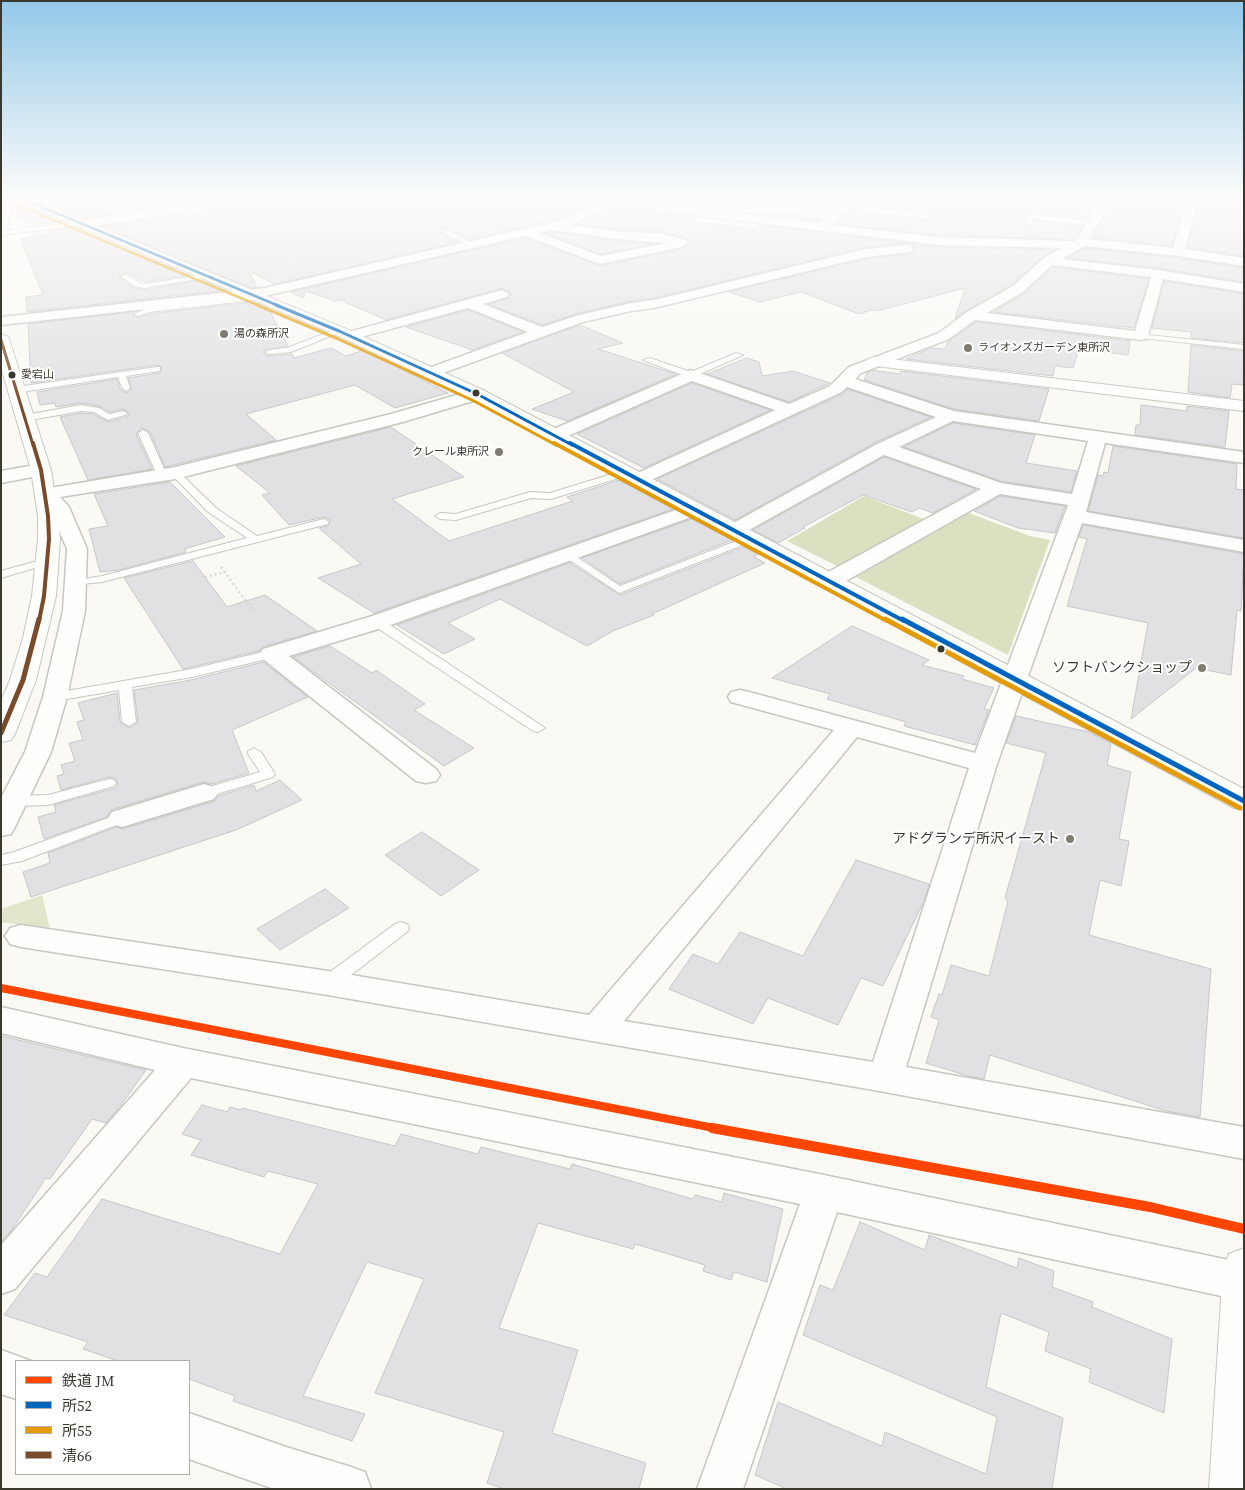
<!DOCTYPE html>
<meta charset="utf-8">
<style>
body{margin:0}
#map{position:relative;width:1245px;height:1490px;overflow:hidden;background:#faf9f4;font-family:"Source Serif 4","Noto Sans JP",serif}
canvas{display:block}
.frame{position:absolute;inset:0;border:2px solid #3b382e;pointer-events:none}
.legend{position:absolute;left:15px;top:1360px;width:175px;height:115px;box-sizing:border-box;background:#fff;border:1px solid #b1afab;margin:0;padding:6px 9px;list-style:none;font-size:15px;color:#3b382e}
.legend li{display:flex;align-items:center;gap:10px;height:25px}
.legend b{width:25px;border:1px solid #b1afab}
</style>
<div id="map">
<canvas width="1245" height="1490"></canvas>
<div class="frame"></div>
<ul class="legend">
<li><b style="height:6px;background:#ff4500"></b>鉄道 JM</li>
<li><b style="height:6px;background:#0065bd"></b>所52</li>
<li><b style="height:6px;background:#e49b05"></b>所55</li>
<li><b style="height:6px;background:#7a4b2a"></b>清66</li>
</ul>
</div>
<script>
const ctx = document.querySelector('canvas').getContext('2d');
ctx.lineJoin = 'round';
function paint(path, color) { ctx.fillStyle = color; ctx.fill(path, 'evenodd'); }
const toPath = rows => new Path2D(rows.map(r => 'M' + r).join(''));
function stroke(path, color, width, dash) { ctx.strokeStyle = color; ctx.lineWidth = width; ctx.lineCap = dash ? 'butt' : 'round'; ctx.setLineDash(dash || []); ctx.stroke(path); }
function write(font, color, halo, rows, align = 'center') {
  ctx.font = font + ' "Source Serif 4","Noto Sans JP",serif'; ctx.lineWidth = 4; ctx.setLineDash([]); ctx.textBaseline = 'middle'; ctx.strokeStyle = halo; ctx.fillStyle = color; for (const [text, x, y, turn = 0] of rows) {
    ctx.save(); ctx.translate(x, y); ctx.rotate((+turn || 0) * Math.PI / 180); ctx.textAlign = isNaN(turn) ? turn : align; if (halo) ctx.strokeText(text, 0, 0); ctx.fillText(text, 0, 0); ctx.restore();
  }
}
paint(toPath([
 [1086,246,1176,255,1229,263,1221,270,1225,271,1217,281,1061,260]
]), '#f3ebe6');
paint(toPath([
 [42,895,50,929,1,922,1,909]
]), '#e1e6cb');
paint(toPath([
 [864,496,929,521,841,568,787,541],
 [966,512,1030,536,1050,540,1008,655,852,575]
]), '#dbe1c0');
const building = toPath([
 [52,197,231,197,83,218,52,205,62,204,52,197],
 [270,197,376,197,402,211,474,202,487,209,495,207,494,204,482,197,546,197,553,201,559,197,594,197,590,199,592,203,562,218,469,239,447,228,442,228,440,230,441,234,458,242,274,284,249,271,257,287,251,288,104,227,262,202,270,197],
 [623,197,693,197,693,206,623,197],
 [908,197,1047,197,1041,205,1091,213,1087,219,1032,213,1027,216,1024,224,1026,227,1032,226,1035,221,1083,226,1074,239,938,235,837,224,852,211,927,221,931,219,932,216,927,213,859,205,863,202,908,207,908,197],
 [1117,197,1147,197,1185,201,1172,246,1093,237,1112,200,1115,201,1117,197],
 [1202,197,1244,197,1244,256,1187,247,1202,197],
 [610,207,694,217,694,221,755,229,760,225,938,247,1055,250,1043,257,1012,284,955,318,965,288,877,311,872,310,859,314,801,292,760,302,729,292,866,259,911,254,915,248,911,244,907,243,866,247,654,298,631,301,579,313,542,325,489,304,509,298,511,294,503,288,386,320,340,300,335,301,306,291,303,298,291,292,525,238,600,266,682,249,690,243,686,238,660,231,625,230,577,224,610,207],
 [30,208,64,222,35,225,11,215,12,209,30,208],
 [775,213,822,218,818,221,772,215,775,213],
 [77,228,189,275,145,282,127,273,119,275,120,277,134,288,145,290,202,280,226,290,27,312,26,297,43,295,20,239,52,233,48,231,77,228],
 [552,232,625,242,652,244,601,254,546,233,552,232],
 [1084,248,1178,258,1244,268,1244,282,1158,268,1068,258,1084,248],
 [1053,267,1149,279,1134,328,993,312,1024,294,1053,267],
 [1164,281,1244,294,1244,343,1191,338,1191,332,1152,328,1164,281],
 [253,302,268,308,288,346,264,350,263,353,268,356,292,354,294,358,331,348,346,356,364,350,448,393,395,408,355,385,246,414,276,440,165,467,150,432,142,428,136,434,152,469,88,480,60,417,81,413,93,414,109,422,129,416,130,414,124,409,109,412,99,406,81,403,56,407,55,403,40,405,37,392,117,379,120,389,126,393,132,389,128,378,160,373,162,367,157,365,31,383,28,324,133,312,133,316,139,318,149,314,253,302],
 [468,310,523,332,472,350,406,327,468,310],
 [976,322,1130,341,1128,355,1079,349,1073,368,1055,366,1053,376,906,359,932,348,945,349,948,342,976,322],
 [580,325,623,343,598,349,676,374,567,421,532,409,574,392,502,353,580,325],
 [1191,345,1244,351,1244,385,1232,384,1230,398,1188,392,1191,345],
 [747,358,759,362,762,376,793,371,830,383,789,402,707,374,747,358],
 [873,370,899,374,901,371,1049,389,1039,421,954,409,864,380,868,372,873,370],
 [692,383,770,410,644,468,577,434,692,383],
 [847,389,931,417,876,442,735,520,657,479,843,394,847,389],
 [1141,405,1187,411,1187,406,1229,411,1225,447,1135,435,1136,425,1140,425,1141,405],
 [953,423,1035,435,1026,463,1077,471,1071,492,1001,481,904,447,953,423],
 [391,427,464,477,392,499,449,541,573,501,567,497,619,480,673,509,374,613,318,578,361,564,319,528,328,526,330,520,324,517,289,525,262,495,270,493,236,466,391,427],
 [1113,446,1237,464,1236,489,1244,490,1244,538,1088,511,1098,475,1103,476,1104,472,1108,473,1113,446],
 [884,457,976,489,933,513,919,508,912,512,863,495,803,527,805,528,778,543,753,530,884,457],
 [170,482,225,537,184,549,186,552,119,570,100,572,89,529,108,526,94,494,170,482],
 [1000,496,1065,506,1055,533,1018,528,974,511,1000,496],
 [692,519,732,540,620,584,582,558,692,519],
 [1083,525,1244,554,1241,611,1237,610,1231,675,1196,668,1131,719,1148,623,1067,606,1087,539,1079,537,1083,525],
 [744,547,758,554,754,557,765,563,652,614,654,615,613,631,587,646,500,599,448,623,475,639,444,654,397,625,570,563,620,595,744,547],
 [193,561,227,607,265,595,317,631,262,647,259,651,183,669,124,578,193,561],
 [852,626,929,660,922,665,964,676,962,679,994,688,984,709,989,710,975,745,904,726,906,722,827,699,830,694,772,678,852,626],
 [330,646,372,673,376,670,425,704,414,710,474,748,444,766,293,657,330,646],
 [263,662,308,697,232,730,249,773,212,784,203,782,111,810,107,817,44,839,38,817,56,812,54,805,115,788,118,784,116,779,109,777,61,790,57,776,64,774,61,765,75,761,69,743,83,740,77,722,84,720,78,703,117,693,120,722,130,728,138,722,134,690,191,680,263,662],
 [1016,716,1089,732,1111,744,1107,765,1131,772,1119,839,1129,841,1121,886,1100,880,1089,935,1211,969,1200,1117,1166,1111,990,1055,984,1079,968,1076,926,1063,939,1020,931,1017,939,994,942,995,951,965,989,976,1008,901,1005,898,1046,753,1006,743,1016,716],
 [280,780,302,800,236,830,31,897,23,872,50,863,48,853,116,827,123,829,215,801,219,796,254,785,256,791,280,780],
 [422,832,479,870,441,896,385,855,422,832],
 [856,860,929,884,924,901,883,986,861,978,838,1025,768,998,753,1024,669,989,693,954,718,964,740,932,803,956,856,860],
 [325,889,349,908,280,950,257,929,325,889],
 [1,1036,146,1070,121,1105,106,1123,92,1119,50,1179,46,1178,11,1231,1,1242,1,1036],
 [202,1105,227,1112,230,1107,241,1110,242,1108,395,1146,401,1134,478,1154,481,1147,570,1169,572,1164,693,1199,695,1195,722,1202,724,1193,783,1209,767,1282,734,1272,731,1280,703,1271,705,1265,635,1244,633,1249,538,1223,499,1328,578,1350,552,1433,646,1463,639,1489,504,1489,487,1483,504,1432,375,1393,424,1279,367,1262,303,1396,365,1414,352,1441,233,1401,235,1396,189,1379,189,1361,118,1361,83,1349,88,1342,4,1315,35,1273,47,1277,102,1199,280,1254,318,1184,268,1171,264,1177,191,1155,201,1140,182,1134,202,1105],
 [860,1222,925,1250,929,1235,1017,1268,1019,1258,1054,1271,1052,1287,1093,1302,1092,1307,1172,1339,1164,1413,1089,1382,1091,1369,1045,1351,1049,1332,1001,1313,986,1387,1063,1418,1052,1489,787,1489,755,1475,778,1402,882,1446,885,1432,986,1474,997,1417,803,1335,820,1285,833,1290,860,1222]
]);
paint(building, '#e1e0e3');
stroke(building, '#c7c7c9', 1);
const service = toPath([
 [472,197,476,197,493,206,488,207,472,199,472,197],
 [548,197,557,197,554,199,548,197],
 [1063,197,1069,197,1064,205,1102,210,1099,212,1058,207,1063,197],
 [778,200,843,208,846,210,843,212,776,203,778,200],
 [846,205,927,215,930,217,927,219,844,208,846,205],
 [1032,215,1093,221,1096,223,1093,225,1034,219,1030,225,1026,225,1029,217,1032,215],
 [83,222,85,225,1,235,1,231,83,222],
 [442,230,446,230,474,244,469,245,442,232,442,230],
 [207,274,210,276,209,277,145,288,135,287,121,276,126,275,140,283,145,284,207,274],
 [260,295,263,295,263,299,149,312,138,316,134,314,148,308,260,295],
 [336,329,343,331,291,352,269,354,265,352,269,350,287,348,336,329],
 [1138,334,1244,345,1244,349,1141,338,1137,336,1138,334],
 [736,353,743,355,691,378,643,360,650,358,691,372,736,353],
 [157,367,160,367,160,371,126,376,130,388,126,391,122,388,118,377,16,393,12,390,16,387,157,367],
 [81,405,99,408,109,414,124,411,128,414,108,420,94,412,81,411,25,421,20,418,25,415,81,405],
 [143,430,148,433,167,475,165,477,162,478,157,475,138,433,143,430],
 [175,470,178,471,216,508,257,536,324,519,329,522,328,524,102,582,72,585,70,583,72,581,102,576,247,538,208,512,172,475,170,473,175,470],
 [625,470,628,471,628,475,551,499,531,498,456,520,440,519,435,516,440,513,456,514,530,492,550,493,625,470],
 [749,536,754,539,753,541,619,593,562,555,567,552,571,553,620,586,749,536],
 [48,558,52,559,54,561,52,563,1,578,1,571,48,558],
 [377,618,381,619,545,728,538,732,533,731,373,625,371,622,377,618],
 [271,650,275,651,277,654,275,657,192,677,132,687,136,722,129,726,122,722,119,690,55,701,48,697,55,693,192,669,271,650],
 [254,748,261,752,275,774,273,777,204,798,199,796,197,793,199,790,260,772,247,752,254,748],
 [109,779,114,780,116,783,114,786,48,805,16,806,11,804,9,801,11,798,16,796,48,795,109,779],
 [122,813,127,815,129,818,127,821,22,861,1,865,1,855,14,852,122,813],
 [401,922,407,924,409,928,407,932,334,988,328,989,322,988,319,983,322,978,395,924,401,922]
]);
const minor = toPath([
 [242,197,268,197,262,200,83,228,77,224,83,220,242,197],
 [378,197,392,197,404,202,450,197,480,197,474,200,402,209,378,197],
 [598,197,621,197,620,199,819,223,853,197,865,197,832,225,938,237,1074,241,1077,240,1102,197,1112,197,1090,239,1173,248,1188,197,1199,197,1185,249,1244,258,1244,266,1178,256,1084,246,1062,259,1158,270,1244,284,1244,292,1163,279,1148,336,1146,339,1141,340,975,320,949,339,861,373,855,379,954,411,1244,452,1244,463,1105,443,1086,512,1244,540,1244,552,1082,523,997,764,906,1067,1244,1127,1244,1159,885,1092,328,995,21,947,10,944,5,936,10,928,21,925,328,971,589,1015,834,730,731,702,728,697,731,692,740,690,749,692,975,753,1068,505,1000,494,837,586,829,588,821,586,818,581,821,576,981,489,884,455,740,535,733,537,726,535,723,531,726,527,877,444,936,417,847,387,842,392,638,486,631,484,629,480,631,476,775,410,692,381,561,439,555,440,549,439,546,435,549,431,691,370,789,404,830,386,849,367,939,333,967,312,1013,286,1044,258,1062,248,938,245,610,205,571,225,625,232,660,233,686,240,688,243,682,247,600,264,525,236,265,296,1,325,1,317,265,288,563,220,596,203,592,200,598,197],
 [552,230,625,240,666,243,601,256,539,233,552,230],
 [1052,265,1151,277,1135,331,987,313,1023,292,1052,265],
 [953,421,1088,441,1072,494,1001,483,899,447,953,421],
 [857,737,969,768,873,1062,624,1021,857,737],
 [907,245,911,246,913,249,911,252,866,257,654,308,631,311,583,322,432,377,426,375,424,372,426,369,528,332,468,308,350,340,345,339,343,336,345,333,502,290,509,294,507,297,483,304,542,327,579,315,631,303,654,300,866,249,907,245],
 [477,389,483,390,485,394,483,398,403,422,175,479,60,497,69,507,87,549,85,611,67,697,51,752,15,827,11,834,1,836,1,798,25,752,43,697,63,611,67,549,50,509,35,494,38,490,175,467,391,414,477,389],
 [41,464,48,466,50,470,48,474,1,483,1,471,41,464],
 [693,504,700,506,703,510,700,514,385,627,289,656,436,769,440,775,436,781,426,783,416,781,263,659,259,654,263,649,369,617,693,504],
 [204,784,214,787,218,793,214,799,122,827,112,824,108,818,112,812,204,784],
 [1,1007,183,1048,824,1175,1243,1263,1244,1301,837,1212,743,1489,697,1489,800,1204,191,1078,15,1289,1,1294,1,1245,155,1070,1,1033,1,1007],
 [1,1350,31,1361,16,1361,16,1399,1,1394,1,1350],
 [189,1413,286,1447,348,1466,365,1472,371,1489,274,1489,189,1459,189,1413]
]);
const tertiary = toPath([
 [1,197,12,197,7,233,1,237,1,197],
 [1,334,7,336,9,339,51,470,58,516,60,539,56,596,36,680,15,734,11,740,1,742,1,701,10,680,23,638,32,596,38,539,38,516,31,470,1,367,1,334],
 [874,357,1244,401,1244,411,868,365,866,362,868,359,874,357]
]);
const primary = toPath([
 [12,197,27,197,344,328,483,390,1244,789,1244,810,1234,808,471,398,334,334,14,199,12,197],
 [1244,1248,1244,1489,1209,1489,1223,1268,1229,1254,1244,1248]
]);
stroke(service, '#c8c6c0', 2);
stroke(minor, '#c8c6c0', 3);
stroke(tertiary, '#c8c6c0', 2);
stroke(primary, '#c8c6c0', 2);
stroke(toPath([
 [238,266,333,249]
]), '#d8d7d5', 1, [1, 2]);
stroke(toPath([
 [221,567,254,612],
 [205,577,225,572]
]), '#d8d7d5', 2.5, [2, 3]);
paint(service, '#fefefd');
paint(minor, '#fefefd');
paint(tertiary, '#fefefd');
paint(primary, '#fefefd');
stroke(toPath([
 [18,197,279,306]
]), '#0065bd', 2.5);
stroke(toPath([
 [276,305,339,331,477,394,572,445]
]), '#0065bd', 3);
stroke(toPath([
 [570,443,904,621]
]), '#0065bd', 4);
stroke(toPath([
 [902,619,1244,801]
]), '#0065bd', 5);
stroke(toPath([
 [15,204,260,306]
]), '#e49b05', 2.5);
stroke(toPath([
 [257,305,336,338,474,401,556,445]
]), '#e49b05', 3);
stroke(toPath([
 [554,443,887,621]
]), '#e49b05', 4);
stroke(toPath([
 [885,619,1240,808]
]), '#e49b05', 5);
stroke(toPath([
 [1,340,33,445]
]), '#7a4b2a', 3);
stroke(toPath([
 [33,443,41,470,48,516,49,539,44,596,39,621]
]), '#7a4b2a', 4);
stroke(toPath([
 [1,733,23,680,39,619]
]), '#7a4b2a', 5);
stroke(toPath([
 [1,988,719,1129]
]), '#ff4500', 8);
stroke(toPath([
 [712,1128,1150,1207,1244,1229]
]), '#ff4500', 10);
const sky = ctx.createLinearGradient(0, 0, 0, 405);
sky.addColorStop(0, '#93c9e9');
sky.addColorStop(0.49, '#fdfcfa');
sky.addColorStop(1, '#fdfcfa00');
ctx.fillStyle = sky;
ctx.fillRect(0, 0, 1245, 405);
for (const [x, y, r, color] of [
 [224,334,5,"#7e7c73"],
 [968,348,5,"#7e7c73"],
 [12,375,4.5,"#3b382e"],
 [476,393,4.5,"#3b382e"],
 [499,452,5,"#7e7c73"],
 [941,649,4.5,"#3b382e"],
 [1202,668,5,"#7e7c73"],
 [1070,839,5,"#7e7c73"]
]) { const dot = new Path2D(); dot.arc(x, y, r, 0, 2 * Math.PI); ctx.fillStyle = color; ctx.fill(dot); stroke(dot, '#fff', 2); }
write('11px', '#3b382e', '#fff', [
 ["湯の森所沢",234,334],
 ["ライオンズガーデン東所沢",978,348],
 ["クレール東所沢",489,452,"right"]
], 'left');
write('11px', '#3b382e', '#fff', [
 ["愛宕山",21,375]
], 'left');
write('14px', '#3b382e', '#fff', [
 ["ソフトバンクショップ",1192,668],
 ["アドグランデ所沢イースト",1060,839]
], 'right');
</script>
